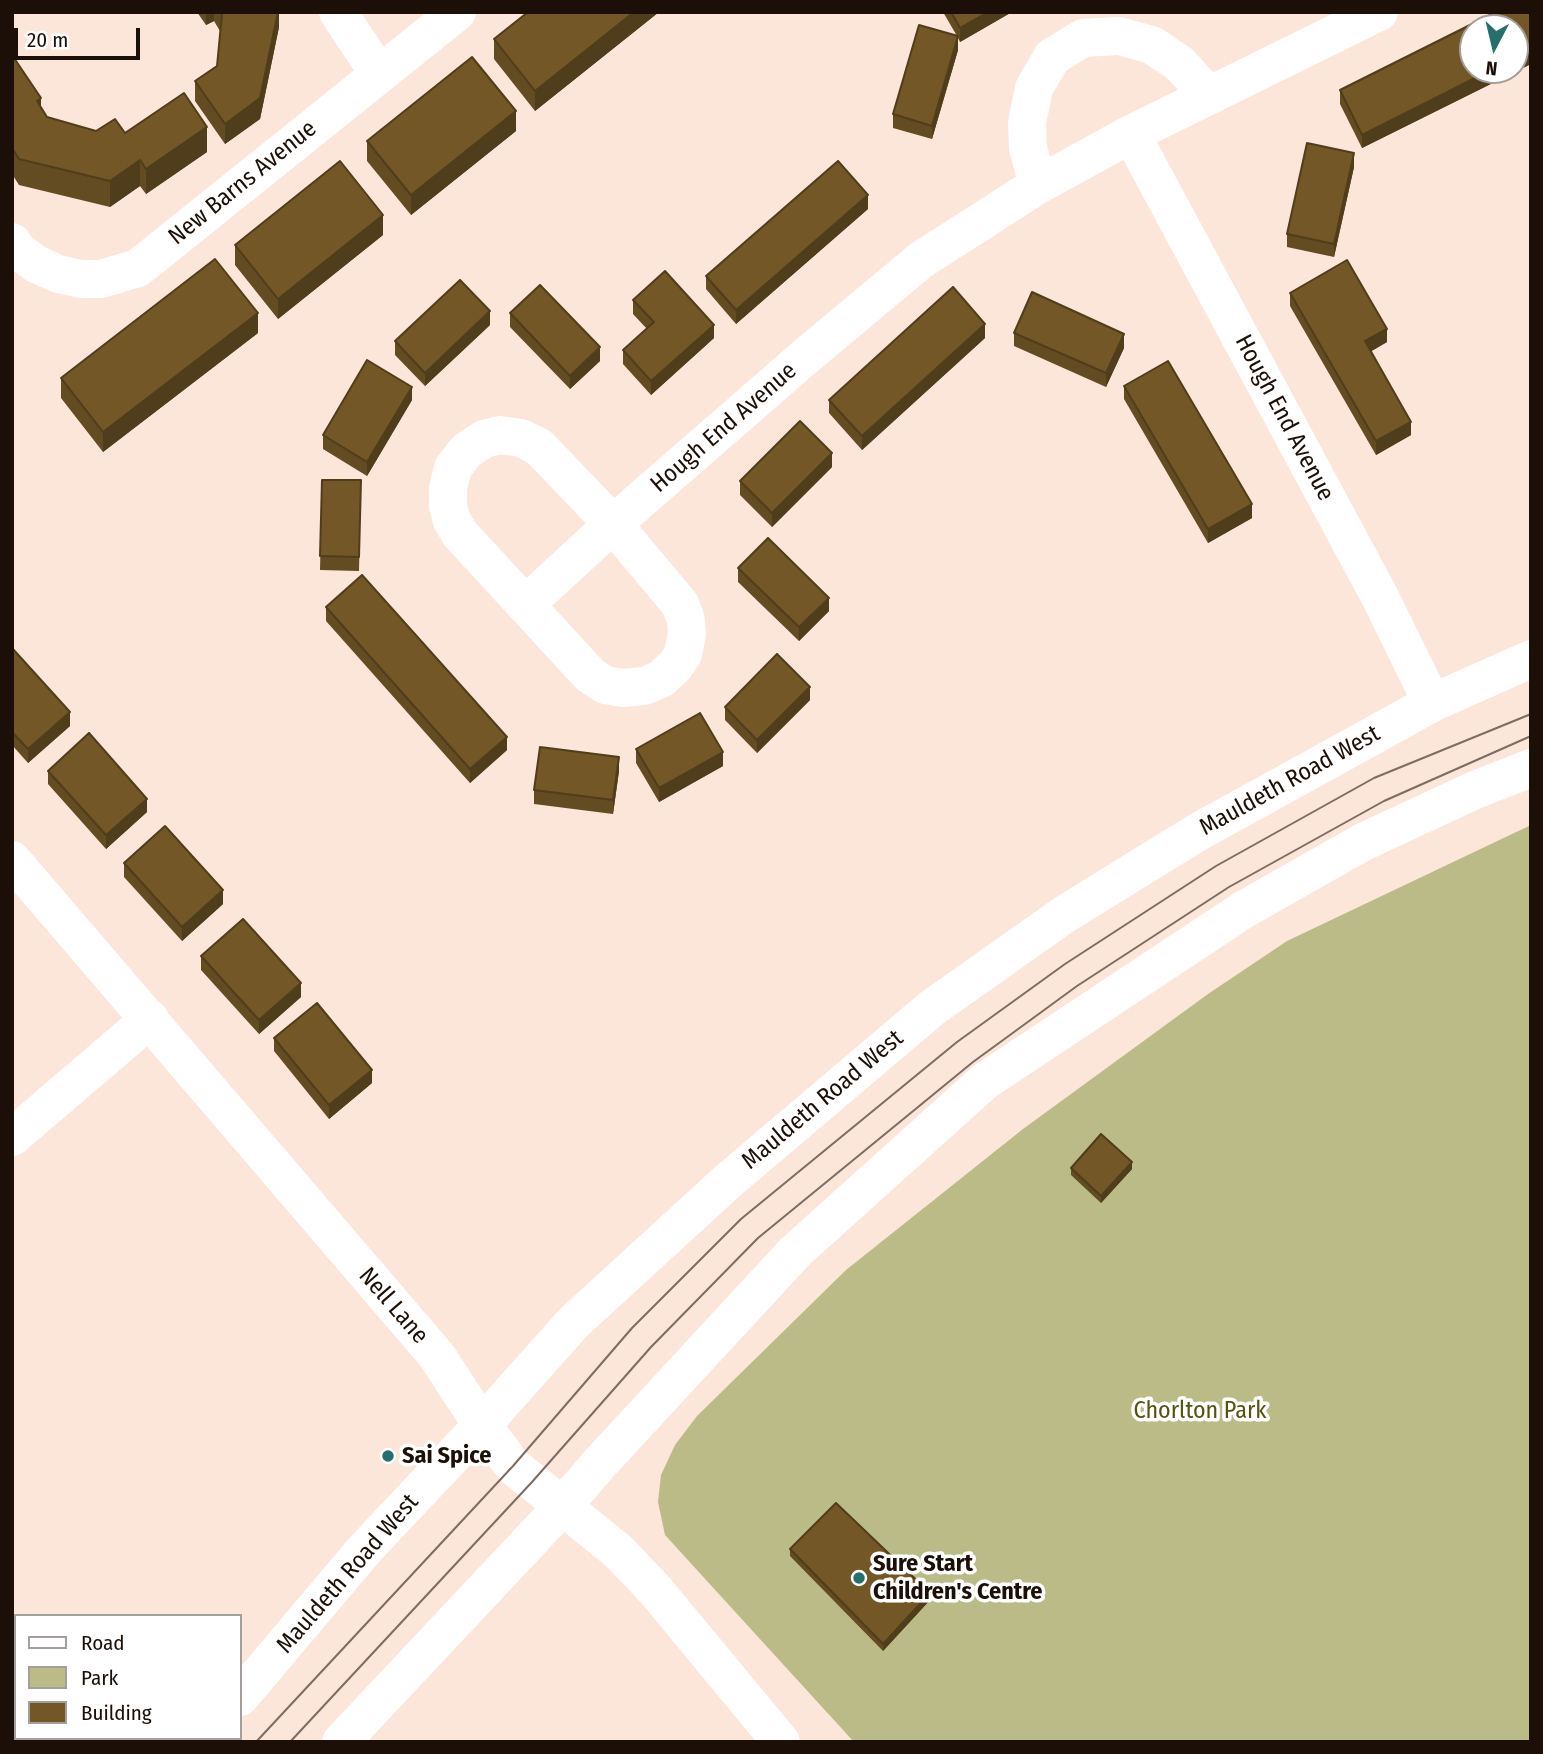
<!DOCTYPE html>
<style>
body{margin:0}
#map{position:relative;width:1543px;height:1754px;overflow:hidden;background:#fce5d9;font-family:"Fira Sans Condensed",sans-serif}
canvas{display:block}
.frame{position:absolute;inset:0;border:14px solid #1b0f08;pointer-events:none}
.legend{position:absolute;left:14px;top:1614px;width:228px;height:126px;box-sizing:border-box;background:#fff;border:2px solid #a49f9c;margin:0;padding:9px 12px;list-style:none;font-size:21px;color:#1b0f08}
.legend li{display:flex;align-items:center;gap:14px;height:35px}
.legend b{width:35px;border:2px solid #a49f9c}
.north{position:absolute;left:1459px;top:14px;width:70px;height:70px;box-sizing:border-box;background:#fff;border:2px solid #a49f9c;border-radius:50%;rotate:187deg;font-size:19px;font-weight:700;line-height:28px;text-align:center;color:#1b0f08}
.north::after{content:'';display:block;margin:auto;width:24px;height:32px;background:#256f6c;clip-path:polygon(50% 0,100% 100%,50% 72%,0 100%)}
.scale{position:absolute;left:14px;top:28px;width:126px;height:32px;box-sizing:border-box;border:4px solid #1b0f08;border-top:0;padding-left:9px;font-size:21px;line-height:24px;white-space:nowrap;color:#1b0f08;-webkit-text-stroke:5px #fff;paint-order:stroke}
</style>
<div id="map">
<canvas width="1543" height="1754"></canvas>
<div class="frame"></div>
<ul class="legend">
<li><b style="height:9px;background:#fff"></b>Road</li>
<li><b style="height:19px;background:#bb8"></b>Park</li>
<li><b style="height:19px;background:#735727"></b>Building</li>
</ul>
<div class="north">N</div>
<div class="scale">20 m</div>
</div>
<script>
const ctx = document.querySelector('canvas').getContext('2d');
ctx.lineJoin = 'round';
function paint(path, color) { ctx.fillStyle = color; ctx.fill(path, 'evenodd'); }
const toPath = rows => new Path2D(rows.map(r => 'M' + r).join(''));
function stroke(path, color, width, dash) { ctx.strokeStyle = color; ctx.lineWidth = width; ctx.lineCap = dash ? 'butt' : 'round'; ctx.setLineDash(dash || []); ctx.stroke(path); }
function write(font, color, halo, rows, align = 'center') {
  ctx.font = font + ' "Fira Sans Condensed",sans-serif'; ctx.lineWidth = 7; ctx.setLineDash([]); ctx.textBaseline = 'middle'; ctx.strokeStyle = halo; ctx.fillStyle = color; for (const [text, x, y, turn = 0] of rows) {
    ctx.save(); ctx.translate(x, y); ctx.rotate((+turn || 0) * Math.PI / 180); ctx.textAlign = isNaN(turn) ? turn : align; if (halo) ctx.strokeText(text, 0, 0); ctx.fillText(text, 0, 0); ctx.restore();
  }
}
paint(toPath([
 [1531,825,1531,1742,854,1742,665,1535,658,1502,661,1475,675,1445,697,1416,846,1270,1023,1129,1208,994,1287,941]
]), '#bb8');
stroke(toPath([
 [338,12,379,74],
 [1131,134,1379,12],
 [1038,185,1028,148,1027,123,1034,88,1052,57,1083,38,1119,36,1152,45,1180,64,1209,96],
 [12,242,17,250,36,264,58,274,81,279,101,279,138,268,457,12],
 [500,435,521,438,539,447,613,524,680,604,686,620,687,634,683,654,675,666,661,679,644,686,623,688,605,685,590,675,460,534,452,521,448,506,448,488,453,468,466,451,484,439,500,435],
 [525,605,613,524,806,356,921,260,1038,185,1131,134,1380,597,1432,703],
 [12,1137,150,1019]
]), '#fff', 38);
stroke(toPath([
 [12,860,437,1356,482,1425,513,1466,619,1552,656,1591,781,1742],
 [240,1697,365,1549,482,1425,573,1323,728,1181,932,1008,1065,914,1198,832,1432,703,1531,659],
 [201,1742,204,1738],
 [341,1742,562,1507,599,1464,795,1252,985,1081,1243,910,1363,842,1475,790,1531,768]
]), '#fff', 38);
stroke(toPath([
 [256,1742,513,1466,632,1328,741,1219,957,1042,1065,964,1216,866,1374,778,1531,714],
 [290,1742,532,1482,651,1347,758,1238,973,1062,1077,986,1229,887,1384,801,1531,736]
]), '#7c6c62', 2);
paint(toPath([
 [197,12,279,12,279,27,260,119,225,144,195,101,195,81,217,66,220,31,214,21,206,25],
 [659,12,535,111,494,59,494,39],
 [943,12,1012,12,960,42,958,38,958,50,932,139,893,128,893,114,957,36],
 [1531,12,1531,64,1362,148,1340,104,1340,90],
 [12,55,47,117,96,131,125,133,207,152,146,194,140,186,110,207,19,185,12,174],
 [516,131,411,215,367,161,367,141],
 [1354,167,1334,257,1287,247,1287,234],
 [868,209,736,324,706,289,706,276],
 [383,235,278,319,235,265,235,245],
 [1290,293,1387,342,1371,351,1411,435,1376,455,1290,306],
 [633,300,714,338,651,395,623,364,623,350,647,329,633,314],
 [510,313,600,361,570,389,510,327],
 [490,325,425,386,395,355,395,341],
 [258,333,103,452,61,398,61,378],
 [1014,333,1124,348,1106,387,1014,346],
 [985,338,862,450,829,413,829,400],
 [1124,386,1252,518,1208,543,1124,399],
 [412,400,367,476,323,449,323,435],
 [832,467,772,527,740,495,740,481],
 [322,480,361,480,359,571,320,570],
 [738,568,829,611,799,641,738,582],
 [326,607,507,750,470,783,326,621],
 [12,648,70,726,28,763,12,745],
 [810,700,757,753,725,720,725,707],
 [636,749,723,766,659,802,636,763],
 [48,771,147,812,106,849,48,784],
 [619,771,613,814,534,804,534,790],
 [124,863,223,904,182,941,124,877],
 [201,956,301,997,259,1034,201,970],
 [274,1038,372,1083,329,1119,274,1051],
 [1071,1168,1132,1169,1101,1203,1071,1175],
 [790,1549,930,1600,883,1651,790,1556]
]), '#634b22');
paint(toPath([
 [206,12,214,12,214,21,206,25],
 [278,12,279,12,279,27,260,119,225,144,225,124],
 [634,12,659,12,535,111,535,91],
 [988,12,1012,12,960,42,960,28],
 [958,36,958,50,932,139,932,126],
 [1531,50,1531,64,1362,148,1362,135,1491,70,1515,70,1515,58],
 [41,98,41,124,37,101],
 [516,111,516,131,411,215,411,195],
 [207,127,207,152,146,194,146,169],
 [1354,153,1354,167,1334,257,1334,244],
 [140,160,140,186,110,207,110,181],
 [868,195,868,209,736,324,736,310],
 [383,215,383,235,278,319,278,299],
 [490,311,490,325,425,386,425,373],
 [258,313,258,333,103,452,103,432],
 [985,324,985,338,862,450,862,436],
 [714,325,714,338,651,395,651,381],
 [1387,329,1387,342,1365,355,1365,341],
 [1124,334,1124,348,1106,387,1106,373],
 [600,347,600,361,570,389,570,376],
 [412,387,412,400,367,476,367,462],
 [1411,422,1411,435,1376,455,1376,441],
 [832,453,832,467,772,527,772,513],
 [1252,504,1252,518,1208,543,1208,529],
 [829,598,829,611,799,641,799,627],
 [810,687,810,700,757,753,757,740],
 [70,712,70,726,28,763,28,749],
 [507,737,507,750,470,783,470,769],
 [723,752,723,766,659,802,659,788],
 [619,757,619,771,613,814,613,800],
 [147,799,147,812,106,849,106,835],
 [223,890,223,904,182,941,182,927],
 [301,983,301,997,259,1034,259,1020],
 [372,1070,372,1083,329,1119,329,1105],
 [1132,1162,1132,1169,1101,1203,1101,1196],
 [930,1593,930,1600,883,1651,883,1644]
]), '#503d1b');
const building = toPath([
 [221,12,278,12,260,98,225,124,195,81,217,66,222,14,221,12],
 [528,12,634,12,535,91,494,39,528,12],
 [951,12,988,12,960,28,951,12],
 [1496,12,1531,12,1531,50,1515,58,1515,28,1473,28,1473,70,1491,70,1362,135,1340,90,1496,12],
 [919,25,958,36,932,126,893,114,919,25],
 [12,55,41,98,37,101,47,117,96,131,115,119,125,133,184,93,207,127,146,169,140,160,110,181,19,159,12,148,12,55],
 [472,57,516,111,411,195,367,141,472,57],
 [1307,143,1354,153,1334,244,1287,234,1307,143],
 [340,161,383,215,278,299,235,245,340,161],
 [838,161,868,195,736,310,706,276,838,161],
 [215,259,258,313,103,432,61,378,215,259],
 [1347,260,1387,329,1365,341,1411,422,1376,441,1290,293,1347,260],
 [665,271,714,325,651,381,623,350,654,322,633,300,665,271],
 [460,280,490,311,425,373,395,341,460,280],
 [540,285,600,347,570,376,510,313,540,285],
 [953,287,985,324,862,436,829,400,953,287],
 [1032,292,1124,334,1106,373,1014,333,1032,292],
 [367,360,412,387,367,462,323,435,367,360],
 [1168,361,1252,504,1208,529,1124,386,1168,361],
 [800,421,832,453,772,513,740,481,800,421],
 [322,480,361,480,359,557,320,556,322,480],
 [768,538,829,598,799,627,738,568,768,538],
 [362,575,507,737,470,769,326,607,362,575],
 [12,648,70,712,28,749,12,732,12,648],
 [777,654,810,687,757,740,725,707,777,654],
 [700,713,723,752,659,788,636,749,700,713],
 [89,733,147,799,106,835,48,771,89,733],
 [540,747,619,757,613,800,534,790,540,747],
 [165,826,223,890,182,927,124,863,165,826],
 [243,919,301,983,259,1020,201,956,243,919],
 [317,1003,372,1070,329,1105,274,1038,317,1003],
 [1101,1134,1132,1162,1101,1196,1071,1168,1101,1134],
 [836,1503,930,1593,883,1644,790,1549,836,1503]
]);
paint(building, '#735727');
stroke(building, '#503d1b', 2);
for (const [x, y, r, color] of [
 [388,1456,7,"#256f6c"],
 [859,1578,7,"#256f6c"]
]) { const dot = new Path2D(); dot.arc(x, y, r, 0, 2 * Math.PI); ctx.fillStyle = color; ctx.fill(dot); stroke(dot, '#fff', 2.5); }
write('24px', '#1b0f08', '#fff', [
 ["New Barns Avenue",243,183,-39],
 ["Hough End Avenue",1284,418,62],
 ["Hough End Avenue",724,428,-41],
 ["Mauldeth Road West",1290,781,-29],
 ["Mauldeth Road West",823,1100,-40],
 ["Nell Lane",393,1306,49],
 ["Mauldeth Road West",348,1574,-49]
]);
write('24px', '#565311', '#fff', [
 ["Chorlton Park",1200,1411]
]);
write('bold 24px', '#1b0f08', '#fff', [
 ["Sai Spice",402,1456],
 ["Sure Start",873,1564],
 ["Children's Centre",873,1592]
], 'left');
</script>
